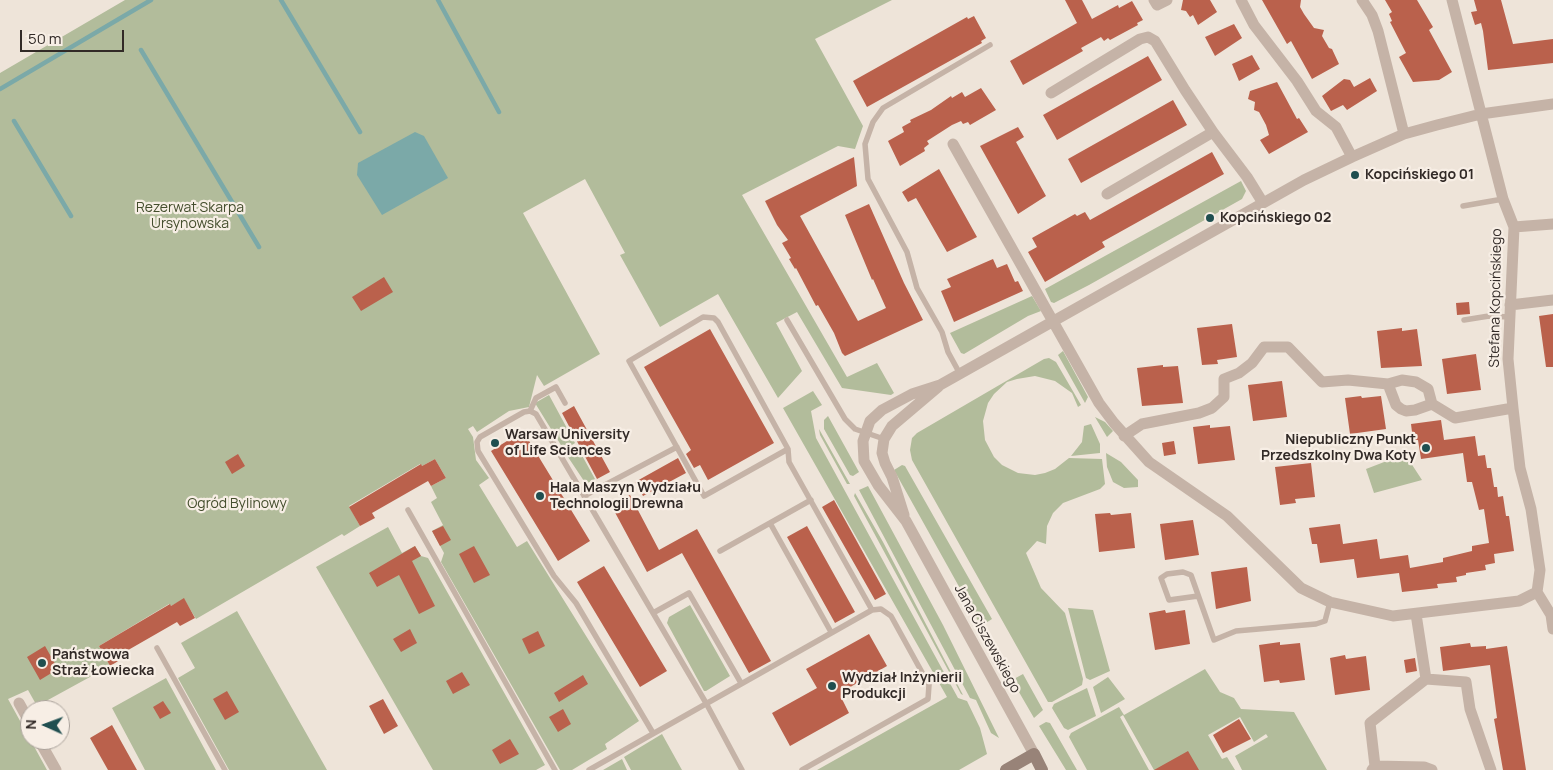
<!DOCTYPE html>
<meta charset="utf-8">
<style>
body{margin:0}
#map{position:relative;width:1553px;height:770px;overflow:hidden;background:#eee4d9;font-family:Manrope,sans-serif}
canvas{display:block}
.north{position:absolute;left:20px;top:700px;width:50px;height:50px;box-sizing:border-box;background:#f7eee5;border:1px solid #a8a099;border-radius:50%;rotate:272deg;font-size:14px;font-weight:700;line-height:20px;text-align:center;color:#322a27}
.north::after{content:'';display:block;margin:auto;width:18px;height:22px;background:#204f50;clip-path:polygon(50% 0,100% 100%,50% 72%,0 100%)}
.scale{position:absolute;left:20px;top:30px;width:104px;height:22px;box-sizing:border-box;border:2px solid #322a27;border-top:0;padding-left:6px;font-size:15px;line-height:18px;white-space:nowrap;color:#322a27;-webkit-text-stroke:4px #f7eee5;paint-order:stroke}
</style>
<div id="map">
<canvas width="1553" height="770"></canvas>
<div class="north">N</div>
<div class="scale">50 m</div>
</div>
<script>
const ctx = document.querySelector('canvas').getContext('2d');
ctx.lineJoin = 'round';
function paint(path, color) { ctx.fillStyle = color; ctx.fill(path, 'evenodd'); }
const toPath = rows => new Path2D(rows.map(r => 'M' + r).join(''));
function stroke(path, color, width, dash) { ctx.strokeStyle = color; ctx.lineWidth = width; ctx.lineCap = dash ? 'butt' : 'round'; ctx.setLineDash(dash || []); ctx.stroke(path); }
function write(font, color, halo, rows, align = 'center') {
  ctx.font = font + ' Manrope,sans-serif'; ctx.lineWidth = 4.5; ctx.setLineDash([]); ctx.textBaseline = 'middle'; ctx.strokeStyle = halo; ctx.fillStyle = color; for (const [text, x, y, turn = 0] of rows) {
    ctx.save(); ctx.translate(x, y); ctx.rotate((+turn || 0) * Math.PI / 180); ctx.textAlign = isNaN(turn) ? turn : align; if (halo) ctx.strokeText(text, 0, 0); ctx.fillText(text, 0, 0); ctx.restore();
  }
}
paint(toPath([
 [125,0,892,0,815,39,863,126,855,149,838,146,742,195,847,377,877,363,894,393,891,395,842,388,797,312,776,323,802,371,778,398,718,294,660,327,620,255,625,253,585,179,523,213,600,354,544,386,537,375,529,407,509,411,477,432,473,426,468,429,473,437,476,460,489,478,479,485,517,547,527,541,639,721,605,744,607,749,572,770,560,770,441,562,444,553,432,531,443,525,431,502,437,498,431,486,446,478,435,459,422,466,420,464,349,506,360,526,344,536,342,534,196,619,184,599,171,606,169,604,99,646,110,666,37,706,28,690,8,699,47,770,0,770,0,73],
 [1241,181,1246,191,1242,199,1089,285,1054,303,1051,302,1045,289],
 [1032,296,1041,311,1028,316,964,354,961,353,950,333],
 [1063,351,1088,397,1085,403,1058,355],
 [1049,358,1056,362,1081,405,1078,407,1072,393,1055,381,1035,376,1017,379,1007,382,994,394,988,403,983,421,985,440,994,457,1002,465,1018,473,1035,475,1045,473,1055,469,1069,458,1102,459,1105,484,1100,489,1063,503,1053,513,1047,526,1046,544,1037,541,1026,553,1041,588,1065,613,1083,679,1082,685,1052,702,1048,702,912,460,910,450,912,438,917,433,1044,359],
 [813,391,822,405,811,411,816,438,958,698,967,701,980,728,987,754,959,770,817,770,947,697,783,408],
 [549,395,575,443,564,450,535,403],
 [828,416,859,472,853,476,850,475,824,429,824,420],
 [1095,417,1105,422,1113,431,1107,437],
 [1091,424,1100,444,1100,453,1071,456,1082,442,1084,426],
 [819,429,850,484,847,484,820,435],
 [579,450,595,479,586,484,568,457],
 [1106,453,1121,462,1138,480,1138,487,1124,488,1113,482,1107,467],
 [1405,454,1422,480,1374,493,1366,469],
 [902,465,905,466,992,619,981,626,894,470],
 [868,486,943,625,999,738,991,733,976,700,970,698,859,490],
 [855,493,883,542,963,695,961,694,854,496],
 [388,527,402,553,415,546,421,556,428,558,545,765,536,770,433,770,316,567],
 [690,605,730,676,706,691,704,691,667,623,669,617],
 [1068,608,1093,610,1110,671,1090,680,1086,678],
 [237,611,327,770,229,770,178,678,195,668,181,643],
 [1205,669,1220,692,1234,698,1241,709,1294,712,1327,770,1242,770,1235,756,1268,737,1266,734,1254,742,1240,717,1208,735,1222,759,1227,757,1235,770,1154,770,1123,715,1120,717,1149,770,1087,770,1069,737,1071,733,1119,707,1124,715],
 [1023,674,1043,710,1034,718,1012,680],
 [1108,677,1125,699,1101,713,1093,687],
 [166,678,216,770,145,770,112,708],
 [1087,688,1096,716,1068,730,1064,728,1052,708,1054,704],
 [1046,722,1050,723,1077,770,1066,770,1039,726],
 [662,734,682,770,631,770,624,757],
 [622,759,627,770,603,770]
]), '#b2bc9b');
paint(toPath([
 [415,132,424,136,448,178,382,215,357,175,358,163]
]), '#7ba9a8');
stroke(toPath([
 [281,0,360,132],
 [438,0,499,112],
 [141,50,259,247],
 [0,89,151,0],
 [14,121,71,216]
]), '#7ba9a8', 4.5);
paint(toPath([
 [1065,0,1082,0,1092,19,1118,5,1119,8,1132,1,1143,20,1137,23,1138,25,1110,40,1108,38,1104,41,1101,37,1081,48,1083,51,1023,85,1010,61,1077,23],
 [1183,0,1210,0,1217,12,1198,25,1193,15,1190,17,1186,11,1181,10],
 [1262,0,1301,0,1300,7,1304,14,1314,28,1324,30,1322,36,1329,48,1332,49,1339,64,1312,79,1291,41,1287,44],
 [1385,0,1417,0,1433,27,1429,30,1452,72,1439,80,1413,82,1399,57,1406,53,1390,22,1392,21,1389,14,1392,12],
 [1474,0,1501,0,1513,44,1553,39,1553,63,1488,70,1483,31,1481,23,1475,25,1471,12,1477,11],
 [974,16,986,38,981,41,982,43,867,107,853,81,967,17,968,19],
 [1234,24,1242,38,1215,56,1205,37],
 [1252,55,1260,69,1239,81,1232,64],
 [1148,56,1162,80,1057,140,1043,115],
 [1370,78,1377,91,1347,110,1343,105,1331,111,1322,96,1344,79,1350,80,1354,87],
 [1277,82,1297,119,1299,118,1308,132,1269,154,1260,140,1269,135,1266,125,1259,112,1254,110,1255,102,1248,99,1250,91],
 [981,88,996,110,970,125,968,122,963,124,961,121,952,125,927,141,929,144,924,148,925,151,900,166,888,141,904,132,902,127,911,122,910,120,931,110,951,96,952,98,962,92,965,97],
 [1173,100,1187,125,1081,183,1068,159],
 [1018,127,1024,137,1016,142,1046,196,1018,214,980,146],
 [1212,152,1224,174,1102,242,1105,247,1045,282,1028,252,1037,247,1032,238,1075,214,1077,216,1085,212,1090,220],
 [854,157,857,186,800,216,858,321,886,308,873,279,872,280,845,215,869,204,904,283,923,320,845,356,842,353,834,333,818,305,816,306,796,268,795,269,789,259,791,258,782,243,788,240,777,225,765,201],
 [939,169,977,237,947,252,916,198,908,202,902,192],
 [993,259,997,268,1007,264,1015,282,1018,281,1023,291,954,322,941,291,951,287,947,279],
 [384,277,393,292,361,311,352,297],
 [1469,302,1470,314,1457,315,1456,303],
 [1553,314,1553,367,1546,367,1539,316],
 [1232,324,1237,357,1217,360,1218,364,1202,365,1197,328],
 [1402,328,1402,331,1417,329,1422,366,1381,368,1377,331],
 [710,329,774,443,708,480,700,465,694,468,686,454,691,450,644,367],
 [1476,354,1481,390,1447,394,1442,359],
 [1163,365,1163,367,1178,366,1183,403,1142,406,1137,368],
 [1282,381,1287,417,1253,421,1248,385],
 [1361,396,1362,398,1381,396,1386,429,1350,434,1345,398],
 [574,406,610,472,597,479,562,413],
 [1441,420,1444,440,1475,436,1478,456,1485,455,1487,468,1491,468,1494,487,1497,487,1498,497,1503,496,1506,516,1509,516,1514,551,1494,554,1495,563,1485,565,1486,570,1466,573,1466,575,1456,577,1457,582,1437,584,1438,588,1402,592,1399,573,1357,578,1354,559,1320,563,1317,544,1312,544,1309,528,1340,524,1343,544,1377,539,1380,559,1408,555,1410,568,1443,562,1443,558,1472,551,1472,546,1489,543,1484,509,1479,510,1472,482,1467,482,1463,453,1421,459,1418,440,1413,440,1411,424],
 [1210,425,1210,428,1230,426,1235,460,1198,464,1193,427],
 [523,431,590,541,558,561,491,451],
 [1174,441,1176,454,1164,456,1162,443],
 [238,454,245,466,232,474,225,462],
 [678,458,686,473,643,496,635,482],
 [435,459,446,478,431,486,428,481,372,513,375,518,360,526,349,507,421,464,422,466],
 [1311,463,1315,497,1295,499,1296,503,1280,505,1275,467],
 [630,495,659,550,697,529,771,661,749,673,682,553,647,572,611,505],
 [834,500,886,594,875,600,822,507],
 [1110,513,1111,515,1131,513,1135,548,1099,552,1095,514],
 [1193,520,1199,555,1165,560,1160,524],
 [443,526,451,540,440,546,432,531],
 [807,526,855,612,835,623,787,537],
 [415,546,421,556,412,561,435,606,419,614,399,575,377,587,369,573],
 [474,546,490,575,474,583,459,554],
 [604,566,667,671,640,687,577,582],
 [1247,567,1251,601,1216,609,1211,572],
 [184,598,195,618,180,626,177,622,123,653,125,657,110,666,99,646,170,604,171,606],
 [1165,610,1166,613,1185,610,1190,644,1155,650,1149,613],
 [410,629,417,643,401,652,393,639],
 [538,631,545,646,529,654,522,639],
 [869,634,887,666,845,690,848,696,842,699,849,713,790,746,772,713,817,688,806,669],
 [1280,642,1280,645,1300,643,1305,680,1280,683,1279,680,1264,682,1259,645],
 [1470,643,1471,647,1486,646,1486,649,1507,646,1526,770,1503,770,1494,719,1497,718,1490,665,1443,671,1440,647],
 [45,646,58,669,40,680,27,657],
 [1345,655,1346,659,1366,656,1370,690,1335,695,1330,658],
 [1415,658,1417,671,1406,673,1404,660],
 [462,672,470,685,453,694,446,681],
 [583,675,588,684,559,702,554,693],
 [227,691,239,712,225,720,213,699],
 [383,699,398,726,384,734,369,706],
 [163,701,171,713,160,719,153,707],
 [563,709,571,724,558,732,549,717],
 [1239,719,1251,739,1223,753,1213,735],
 [112,725,137,770,108,770,90,738],
 [510,739,519,754,500,764,492,750],
 [1188,751,1199,770,1154,770]
]), '#ba614c');
stroke(toPath([
 [1463,206,1503,199],
 [787,320,845,419,855,429,884,439],
 [1464,320,1489,316,1509,317],
 [960,374,948,352,942,332,917,288,907,252,868,179,865,144,873,122,883,108,990,45],
 [530,411,536,398,556,387,565,403],
 [584,496,677,447],
 [811,500,770,523,831,632],
 [408,510,555,770],
 [720,551,770,523],
 [1198,596,1169,600,1161,578,1167,574,1183,572,1191,575,1214,640,1236,631,1316,624,1325,621,1330,602],
 [653,613,689,593,741,683],
 [157,648,225,770],
 [653,733,576,603,554,576,478,451,477,442,480,437,524,412,530,411,536,414,706,703,742,770],
 [589,770,872,610,789,462,788,449,718,322,714,318,703,317,629,361,704,496,788,449],
 [802,770,928,699,929,685,891,616,881,609,872,610]
]), '#c5b3a7', 5.5);
stroke(toPath([
 [1154,0,1157,5,1167,0],
 [1241,0,1254,25,1297,81,1316,111,1336,127,1352,157],
 [1362,0,1372,15,1378,31,1404,134],
 [1452,0,1503,199,1514,227,1508,359,1513,408,1520,468,1531,509,1540,570,1537,592,1551,615,1553,629],
 [1051,93,1140,39,1148,37,1155,41,1185,90,1213,132,1247,177,1263,203],
 [953,144,1099,403,1114,423,1149,462,1227,516,1301,588,1330,602,1393,616,1519,601,1537,592],
 [1107,194,1213,132],
 [1514,227,1553,224],
 [1510,305,1553,300],
 [1388,384,1396,405,1401,409,1406,411,1415,410,1432,404],
 [1124,436,1142,424,1199,413,1212,408,1224,397,1224,379,1239,373,1252,363,1264,347,1288,347,1322,382,1348,380,1388,384,1402,380,1416,382,1428,389,1432,404,1455,418,1513,408],
 [904,515,892,477,885,463,882,453,884,439,892,426,938,387],
 [1426,679,1466,682,1470,709,1491,770],
 [19,703,30,723],
 [39,740,56,770],
 [1034,754,906,521,878,485,864,461,863,441,870,421,882,410,912,394,940,385,1304,180,1352,157,1404,134,1437,125,1481,114,1553,104],
 [1375,766,1424,767,1432,770],
 [1372,770,1375,766,1370,723,1426,679,1416,614]
]), '#c5b3a7', 11);
stroke(toPath([
 [1006,770,1034,754,1042,770]
]), '#988378', 12);
for (const [x, y, r, color] of [
 [1355,175,5,"#204f50"],
 [1210,218,5,"#204f50"],
 [495,443,5,"#204f50"],
 [1426,448,5,"#204f50"],
 [540,496,5,"#204f50"],
 [42,663,5,"#204f50"],
 [832,686,5,"#204f50"]
]) { const dot = new Path2D(); dot.arc(x, y, r, 0, 2 * Math.PI); ctx.fillStyle = color; ctx.fill(dot); stroke(dot, '#f7eee5', 2); }
write('bold 14px', '#322a27', '#f7eee5', [
 ["Kopcińskiego 01",1365,175],
 ["Kopcińskiego 02",1220,218],
 ["Warsaw University",505,435],
 ["of Life Sciences",505,451],
 ["Niepubliczny Punkt",1416,440,"right"],
 ["Przedszkolny Dwa Koty",1416,456,"right"],
 ["Hala Maszyn Wydziału",550,488],
 ["Technologii Drewna",550,504],
 ["Państwowa",52,655],
 ["Straż Łowiecka",52,671],
 ["Wydział Inżynierii",842,678],
 ["Produkcji",842,694]
], 'left');
write('14px', '#444e2d', '#f7eee5', [
 ["Rezerwat Skarpa",190,208],
 ["Ursynowska",190,224],
 ["Ogród Bylinowy",237,504]
]);
write('14px', '#322a27', '#f7eee5', [
 ["Stefana Kopcińskiego",1496,298,-89],
 ["Jana Ciszewskiego",987,639,61]
]);
</script>
